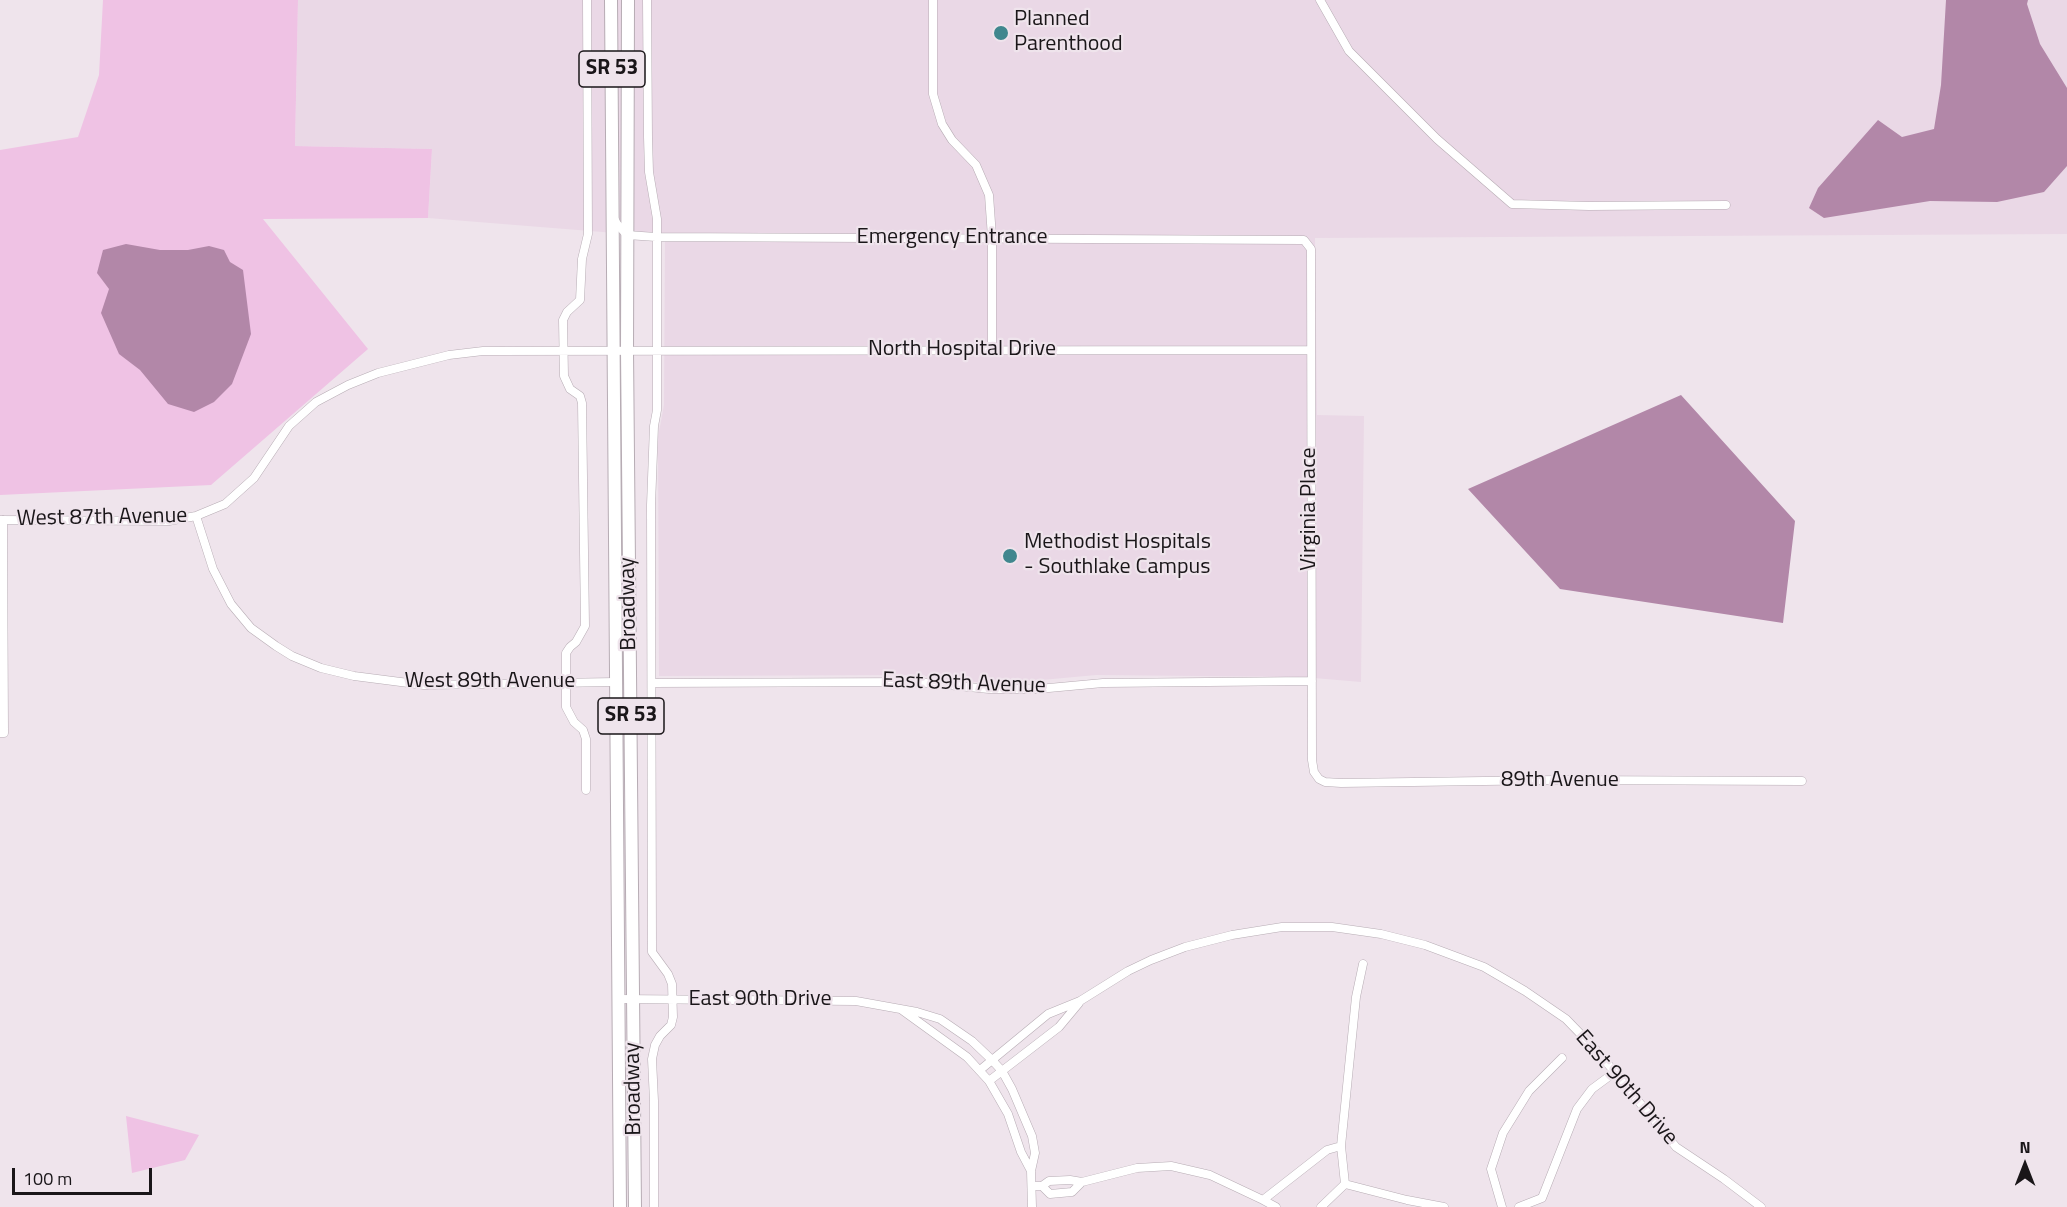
<!DOCTYPE html>
<style>
body{margin:0}
#map{position:relative;width:2067px;height:1207px;overflow:hidden;background:#efe4ec;font-family:"Titillium Web",sans-serif}
canvas{display:block}
.north{position:absolute;left:1995px;top:1135px;width:60px;height:60px;-webkit-text-stroke:4px #efe4ec;paint-order:stroke;rotate:0deg;font-size:16px;font-weight:700;line-height:24px;text-align:center;color:#1a1619}
.north::after{content:'';display:block;margin:auto;width:21px;height:27px;background:#1a1619;clip-path:polygon(50% 0,100% 100%,50% 72%,0 100%)}
.scale{position:absolute;left:12px;top:1168px;width:140px;height:27px;box-sizing:border-box;border:3px solid #1a1619;border-top:0;padding-left:8px;font-size:18px;line-height:21px;white-space:nowrap;color:#1a1619;-webkit-text-stroke:4px #efe4ec;paint-order:stroke}
</style>
<div id="map">
<canvas width="2067" height="1207"></canvas>
<div class="north">N</div>
<div class="scale">100 m</div>
</div>
<script>
const ctx = document.querySelector('canvas').getContext('2d');
ctx.lineJoin = 'round';
function paint(path, color) { ctx.fillStyle = color; ctx.fill(path, 'evenodd'); }
const toPath = rows => new Path2D(rows.map(r => 'M' + r).join(''));
function stroke(path, color, width, dash) { ctx.strokeStyle = color; ctx.lineWidth = width; ctx.lineCap = dash ? 'butt' : 'round'; ctx.setLineDash(dash || []); ctx.stroke(path); }
function write(font, color, halo, rows, align = 'center') {
  ctx.font = font + ' "Titillium Web",sans-serif'; ctx.lineWidth = 4.5; ctx.setLineDash([]); ctx.textBaseline = 'middle'; ctx.strokeStyle = halo; ctx.fillStyle = color; for (const [text, x, y, turn = 0] of rows) {
    ctx.save(); ctx.translate(x, y); ctx.rotate((+turn || 0) * Math.PI / 180); ctx.textAlign = isNaN(turn) ? turn : align; if (halo) ctx.strokeText(text, 0, 0); ctx.fillText(text, 0, 0); ctx.restore();
  }
}
paint(toPath([
 [298,0,2067,0,2067,234,1315,238,1317,415,1364,416,1361,682,1302,677,1096,675,1031,681,976,682,915,675,659,676,658,437,664,405,665,237,428,218,432,149,295,146]
]), '#ead8e6');
paint(toPath([
 [103,0,298,0,295,146,432,149,428,218,263,219,368,349,211,485,0,495,0,150,78,137,99,75],
 [126,1116,199,1135,185,1160,132,1173]
]), '#efc2e4');
paint(toPath([
 [1946,0,2028,0,2027,4,2040,44,2067,88,2067,166,2044,192,1997,202,1930,201,1824,218,1809,208,1818,188,1878,120,1902,137,1934,129,1941,85],
 [126,244,160,250,188,250,209,246,224,250,230,262,243,270,251,334,232,384,214,402,194,412,168,404,140,370,119,354,101,313,109,289,97,273,103,250],
 [1681,395,1795,521,1783,623,1560,589,1468,489]
]), '#b287a8');
const minor = toPath([
 [647,0,648,137,649,172,657,219,657,410,654,426,651,505,652,952,668,974,672,984,673,1017,671,1025,660,1036,655,1045,652,1059,654,1101,654,1207],
 [933,0,933,94,942,124,952,140,976,165,989,195,992,237,992,350],
 [1320,0,1349,51,1437,139,1512,204,1589,206,1726,205],
 [615,220,617,224,627,235,656,237,1304,240,1311,249,1312,760,1314,772,1319,779,1325,782,1341,783,1556,780,1802,781],
 [196,516,213,569,231,604,251,628,276,646,292,656,321,668,354,676,424,685,616,682],
 [0,520,169,521,196,516,225,504,254,478,289,426,316,402,348,385,378,373,449,355,483,351,1310,350],
 [652,683,917,682,989,689,1038,689,1103,683,1312,681],
 [0,733,4,733,3,520],
 [586,790,586,739,583,730,574,722,566,707,566,653,570,647,576,642,585,626,582,403,580,396,570,389,564,376,563,320,567,312,580,300,582,259,588,234,587,0],
 [618,999,856,1001,917,1012,940,1019,972,1041,992,1060,1002,1071,1012,1089,1032,1136,1035,1153,1031,1171,1032,1207],
 [902,1010,967,1057,989,1081,1008,1114,1021,1152,1031,1171],
 [980,1070,1048,1014,1080,1001,1128,971,1151,960,1185,947,1232,935,1282,927,1332,927,1381,934,1425,945,1484,967,1525,991,1566,1019,1598,1052,1676,1147,1724,1179,1761,1207],
 [989,1081,1059,1027,1079,1003],
 [1345,1184,1407,1200,1444,1207],
 [1032,1186,1042,1186,1049,1181,1070,1180,1082,1182,1137,1168,1171,1166,1210,1175,1263,1200],
 [1042,1186,1050,1194,1072,1192,1082,1182],
 [1276,1207,1263,1200,1327,1150,1341,1146],
 [1321,1207,1345,1184,1341,1146,1356,997,1363,964],
 [1502,1207,1491,1169,1503,1133,1529,1091,1562,1058],
 [1519,1207,1542,1198,1577,1109,1592,1089,1615,1072]
]);
const primary = toPath([
 [611,0,620,1207],
 [628,0,627,351,635,1207]
]);
stroke(minor, '#b7acb4', 9);
stroke(primary, '#b7acb4', 14);
stroke(minor, '#fff', 8);
stroke(primary, '#fff', 12);
for (const [x, y, r, color] of [
 [1001,33,8,"#40878e"],
 [1010,556,8,"#40878e"]
]) { const dot = new Path2D(); dot.arc(x, y, r, 0, 2 * Math.PI); ctx.fillStyle = color; ctx.fill(dot); stroke(dot, '#efe4ec', 2); }
for (const [x, y, w] of [
 [612,69,66],
 [631,716,66]
]) { const box = new Path2D(); box.roundRect(x - w / 2, y - 18, w, 36, 4.5); ctx.fillStyle = '#efe4ec'; ctx.fill(box); stroke(box, '#1a1619', 1.5); }
write('bold 21px', '#1a1619', null, [
 ["SR 53",612,69],
 ["SR 53",631,716]
]);
write('22px', '#1a1619', '#efe4ec', [
 ["Planned",1014,20],
 ["Parenthood",1014,45],
 ["Methodist Hospitals",1024,543],
 ["- Southlake Campus",1024,568]
], 'left');
write('22px', '#1a1619', '#efe4ec', [
 ["Emergency Entrance",952,238],
 ["North Hospital Drive",962,350],
 ["Virginia Place",1310,509,-90],
 ["West 87th Avenue",102,518,-1],
 ["Broadway",629,604,-91],
 ["West 89th Avenue",490,682],
 ["East 89th Avenue",964,684,2],
 ["89th Avenue",1560,781],
 ["East 90th Drive",760,1000],
 ["East 90th Drive",1626,1088,49],
 ["Broadway",634,1089,-91]
]);
</script>
